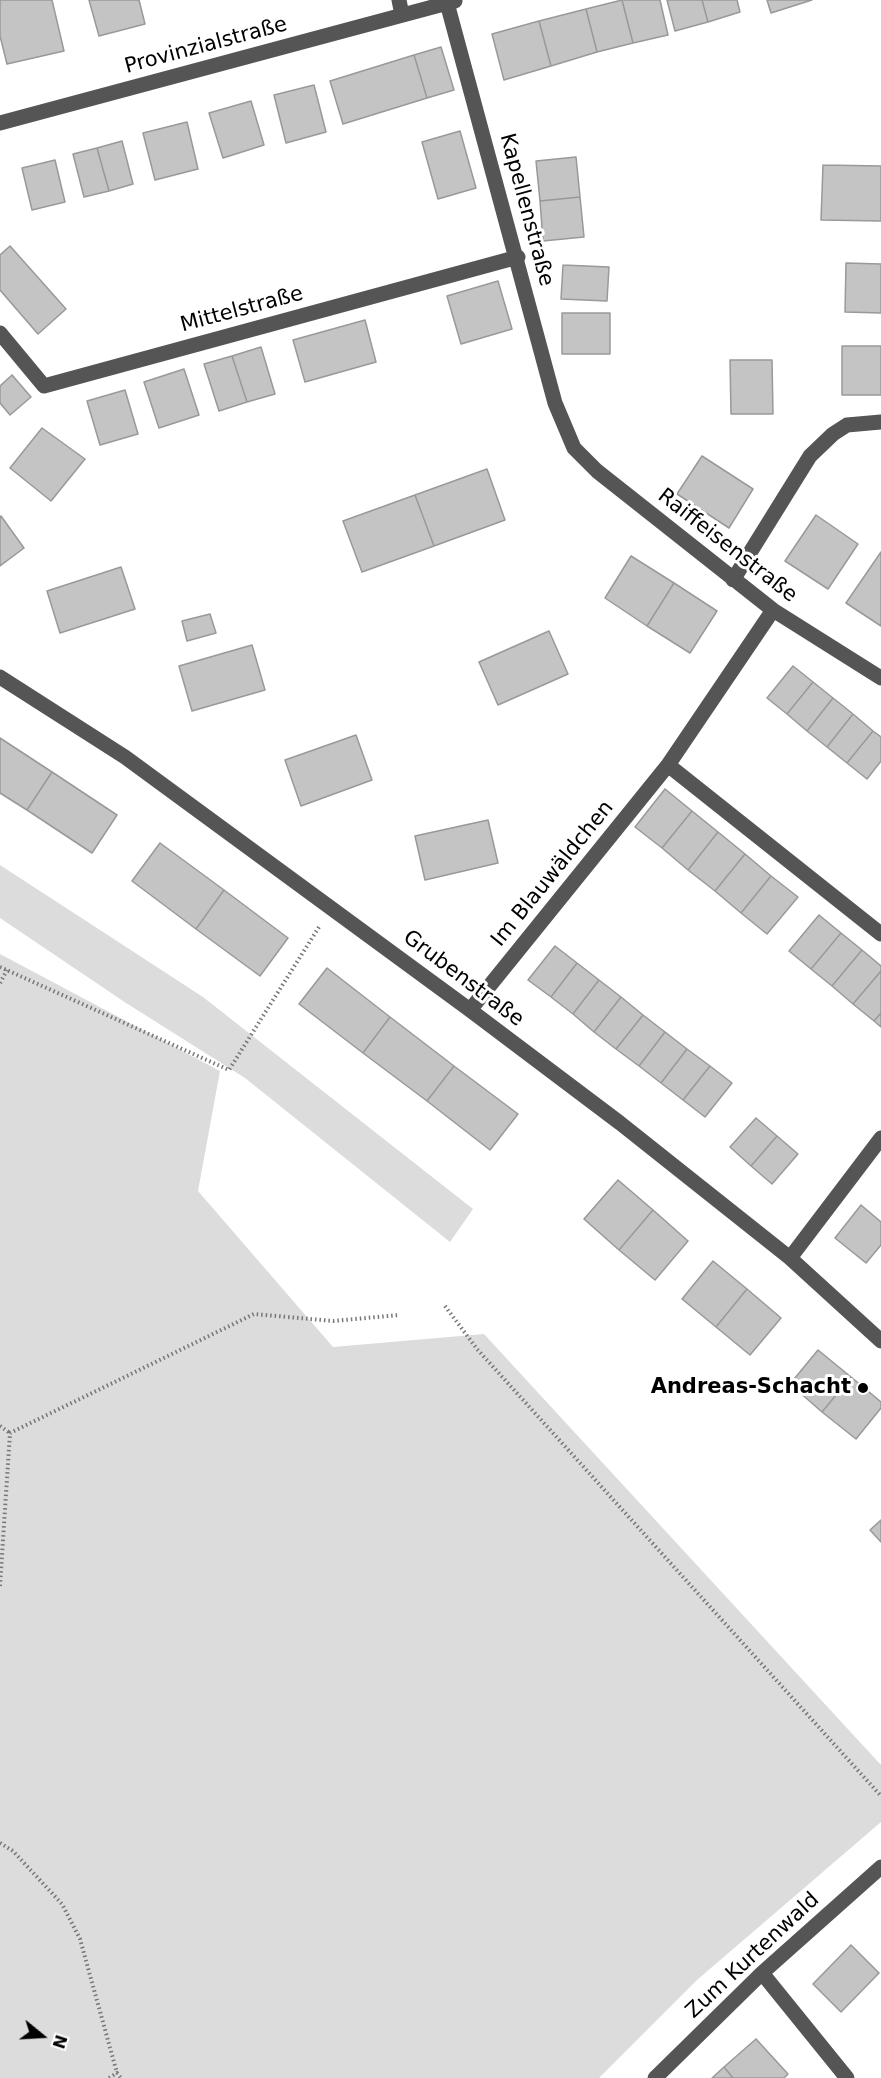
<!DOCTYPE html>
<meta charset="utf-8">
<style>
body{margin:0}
#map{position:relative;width:881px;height:2078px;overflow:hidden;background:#fff;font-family:"DejaVu Sans",sans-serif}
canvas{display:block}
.north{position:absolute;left:12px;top:2006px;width:60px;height:60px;-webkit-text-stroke:4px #fff;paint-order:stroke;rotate:108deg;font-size:16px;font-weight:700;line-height:24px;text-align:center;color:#000}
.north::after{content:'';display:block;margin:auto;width:21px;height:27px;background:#000;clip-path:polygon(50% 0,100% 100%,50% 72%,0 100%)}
</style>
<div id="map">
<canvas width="881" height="2078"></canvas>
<div class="north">N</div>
</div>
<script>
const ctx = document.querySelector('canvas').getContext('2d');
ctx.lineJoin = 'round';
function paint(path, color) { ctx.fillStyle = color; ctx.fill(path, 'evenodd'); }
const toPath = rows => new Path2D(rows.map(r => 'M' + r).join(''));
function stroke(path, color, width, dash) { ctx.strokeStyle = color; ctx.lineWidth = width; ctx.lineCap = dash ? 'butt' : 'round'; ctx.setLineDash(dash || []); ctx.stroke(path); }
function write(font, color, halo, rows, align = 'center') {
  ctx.font = font + ' "DejaVu Sans",sans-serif'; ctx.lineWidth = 6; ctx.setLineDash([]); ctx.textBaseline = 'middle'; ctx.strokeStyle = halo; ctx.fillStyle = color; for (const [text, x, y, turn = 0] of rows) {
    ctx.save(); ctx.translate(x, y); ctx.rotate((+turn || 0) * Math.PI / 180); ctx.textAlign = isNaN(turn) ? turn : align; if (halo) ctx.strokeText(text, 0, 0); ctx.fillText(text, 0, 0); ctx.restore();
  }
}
paint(toPath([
 [0,865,203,997,473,1209,450,1242,245,1078,126,1003,0,918],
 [0,954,220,1071,198,1191,333,1347,484,1334,881,1765,881,1822,697,1980,599,2078,0,2078]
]), '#dcdcdc');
const building = toPath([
 [0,0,52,0,64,51,7,64,0,36,0,0],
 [89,0,139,0,145,24,99,36,89,0],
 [622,0,633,43,597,52,586,9,622,0],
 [622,0,660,0,668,35,633,43,622,0],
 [667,0,702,0,708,22,675,31,667,0],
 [702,0,737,0,740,12,708,22,702,0],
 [767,0,812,0,771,13,767,0],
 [586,9,597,52,551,66,539,21,586,9],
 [539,21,551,66,504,80,492,34,539,21],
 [441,47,454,90,427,98,414,55,441,47],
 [414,55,427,98,343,124,330,81,414,55],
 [314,85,326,132,286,143,274,95,314,85],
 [251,101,264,145,223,158,209,113,251,101],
 [187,122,198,169,155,180,143,133,187,122],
 [460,131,476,188,438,199,422,142,460,131],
 [122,141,133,184,109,191,97,148,122,141],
 [97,148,109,191,84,197,73,154,97,148],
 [576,157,580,197,540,201,536,161,576,157],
 [55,160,65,202,32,210,22,168,55,160],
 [823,165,881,166,881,221,821,220,823,165],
 [580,197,584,237,543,241,540,201,580,197],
 [10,246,66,309,38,334,0,290,0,255,10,246],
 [846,263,881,264,881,313,845,312,846,263],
 [563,265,609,267,607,301,561,299,563,265],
 [498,281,512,329,461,344,447,296,498,281],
 [562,313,610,313,610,354,562,354,562,313],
 [365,320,376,362,305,382,293,340,365,320],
 [842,346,881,346,881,395,842,395,842,346],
 [261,347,275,394,247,402,232,356,261,347],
 [232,356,247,402,219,411,204,364,232,356],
 [730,360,772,360,773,414,731,414,730,360],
 [184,369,199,415,159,428,144,382,184,369],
 [12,375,31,397,10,415,0,403,0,386,12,375],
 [125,390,138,434,100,445,87,401,125,390],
 [42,428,85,459,51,501,10,468,42,428],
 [702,456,753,489,729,528,677,494,702,456],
 [487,469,505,520,434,546,415,495,487,469],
 [415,495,434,546,362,572,343,521,415,495],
 [816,515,858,544,828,589,785,561,816,515],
 [1,516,24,548,0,566,0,517,1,516],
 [881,552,881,626,846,603,881,552],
 [631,556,674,583,647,626,605,598,631,556],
 [121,567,135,609,60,633,47,591,121,567],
 [674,583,717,611,690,653,647,626,674,583],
 [210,614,216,633,187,641,182,621,210,614],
 [549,631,568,674,498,705,479,662,549,631],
 [252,645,265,690,192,711,179,666,252,645],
 [793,666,813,682,787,714,767,698,793,666],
 [813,682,833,698,807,731,787,714,813,682],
 [833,698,853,714,827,747,807,731,833,698],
 [853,714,873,731,847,763,827,747,853,714],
 [873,731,881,737,881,761,867,779,847,763,873,731],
 [356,735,372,780,301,806,285,760,356,735],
 [0,738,52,772,27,810,0,793,0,738],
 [52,772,117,815,92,853,27,810,52,772],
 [665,789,692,811,662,848,635,827,665,789],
 [692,811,718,832,688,870,662,848,692,811],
 [488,820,498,863,425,880,415,836,488,820],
 [718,832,745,854,715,891,688,870,718,832],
 [160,843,224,890,196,929,132,881,160,843],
 [745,854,771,876,741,913,715,891,745,854],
 [771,876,798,897,767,934,741,913,771,876],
 [224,890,288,938,260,976,196,929,224,890],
 [819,915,841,933,811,969,789,951,819,915],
 [841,933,862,950,832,986,811,969,841,933],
 [555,946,577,963,551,997,528,980,555,946],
 [862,950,881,966,881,971,853,1004,832,986,862,950],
 [577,963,599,980,573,1014,551,997,577,963],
 [327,968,390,1017,363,1053,299,1004,327,968],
 [881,971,881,1013,874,1021,853,1004,881,971],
 [599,980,621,997,594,1032,573,1014,599,980],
 [621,997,643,1015,616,1049,594,1032,621,997],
 [881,1013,881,1027,874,1021,881,1013],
 [643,1015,665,1032,639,1066,616,1049,643,1015],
 [390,1017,454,1066,427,1101,363,1053,390,1017],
 [665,1032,687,1049,661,1083,639,1066,665,1032],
 [687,1049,710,1066,683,1100,661,1083,687,1049],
 [454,1066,518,1114,490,1150,427,1101,454,1066],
 [710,1066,732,1083,705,1117,683,1100,710,1066],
 [756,1118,777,1136,751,1166,730,1147,756,1118],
 [777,1136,798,1154,772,1184,751,1166,777,1136],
 [618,1180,653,1210,619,1250,584,1219,618,1180],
 [861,1205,881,1222,881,1245,866,1263,835,1238,861,1205],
 [653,1210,688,1241,655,1280,619,1250,653,1210],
 [713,1261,747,1289,716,1327,682,1299,713,1261],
 [747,1289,781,1318,750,1355,716,1327,747,1289],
 [818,1350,851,1377,822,1412,790,1384,818,1350],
 [851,1377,881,1402,881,1408,856,1439,822,1412,851,1377],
 [881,1520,881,1542,870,1530,881,1520],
 [851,1945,879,1973,841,2012,813,1984,851,1945],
 [756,2039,788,2074,784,2078,733,2078,724,2067,756,2039],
 [724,2067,733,2078,712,2078,724,2067]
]);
paint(building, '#c4c4c4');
stroke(building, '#999', 1.5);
stroke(toPath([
 [0,967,229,1070,319,927],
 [0,983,7,970],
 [445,1306,477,1349,881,1796],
 [0,1426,10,1433],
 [0,1586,10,1433,254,1314,333,1321,399,1315],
 [0,1843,13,1851,62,1904,80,1939,117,2073],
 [109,2078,117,2073,121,2078]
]), '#777', 4, [1.5, 3]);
stroke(toPath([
 [399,0,402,15],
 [447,3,555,403,574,448,597,471,773,610,881,678],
 [0,123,455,1],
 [0,333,44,386,518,257],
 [733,580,810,456,833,434,847,425,881,422],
 [0,677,125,757,470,1010,620,1123,790,1258,881,1341],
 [668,765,881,934],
 [470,1010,668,765,773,610],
 [790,1258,881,1138],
 [762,1973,847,2078],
 [655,2078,762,1973,881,1867]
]), '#555', 15);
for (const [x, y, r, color] of [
 [863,1388,6,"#000"]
]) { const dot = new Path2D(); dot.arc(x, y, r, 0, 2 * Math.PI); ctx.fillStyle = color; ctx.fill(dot); stroke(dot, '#fff', 2); }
write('21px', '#000', '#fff', [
 ["Provinzialstraße",206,46,-15],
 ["Kapellenstraße",526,210,75],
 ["Mittelstraße",242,310,-15],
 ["Raiffeisenstraße",727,546,38],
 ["Im Blauwäldchen",553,874,-51],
 ["Grubenstraße",463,979,37],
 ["Zum Kurtenwald",753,1956,-43]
]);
write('bold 21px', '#000', '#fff', [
 ["Andreas-Schacht",851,1388]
], 'right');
</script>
